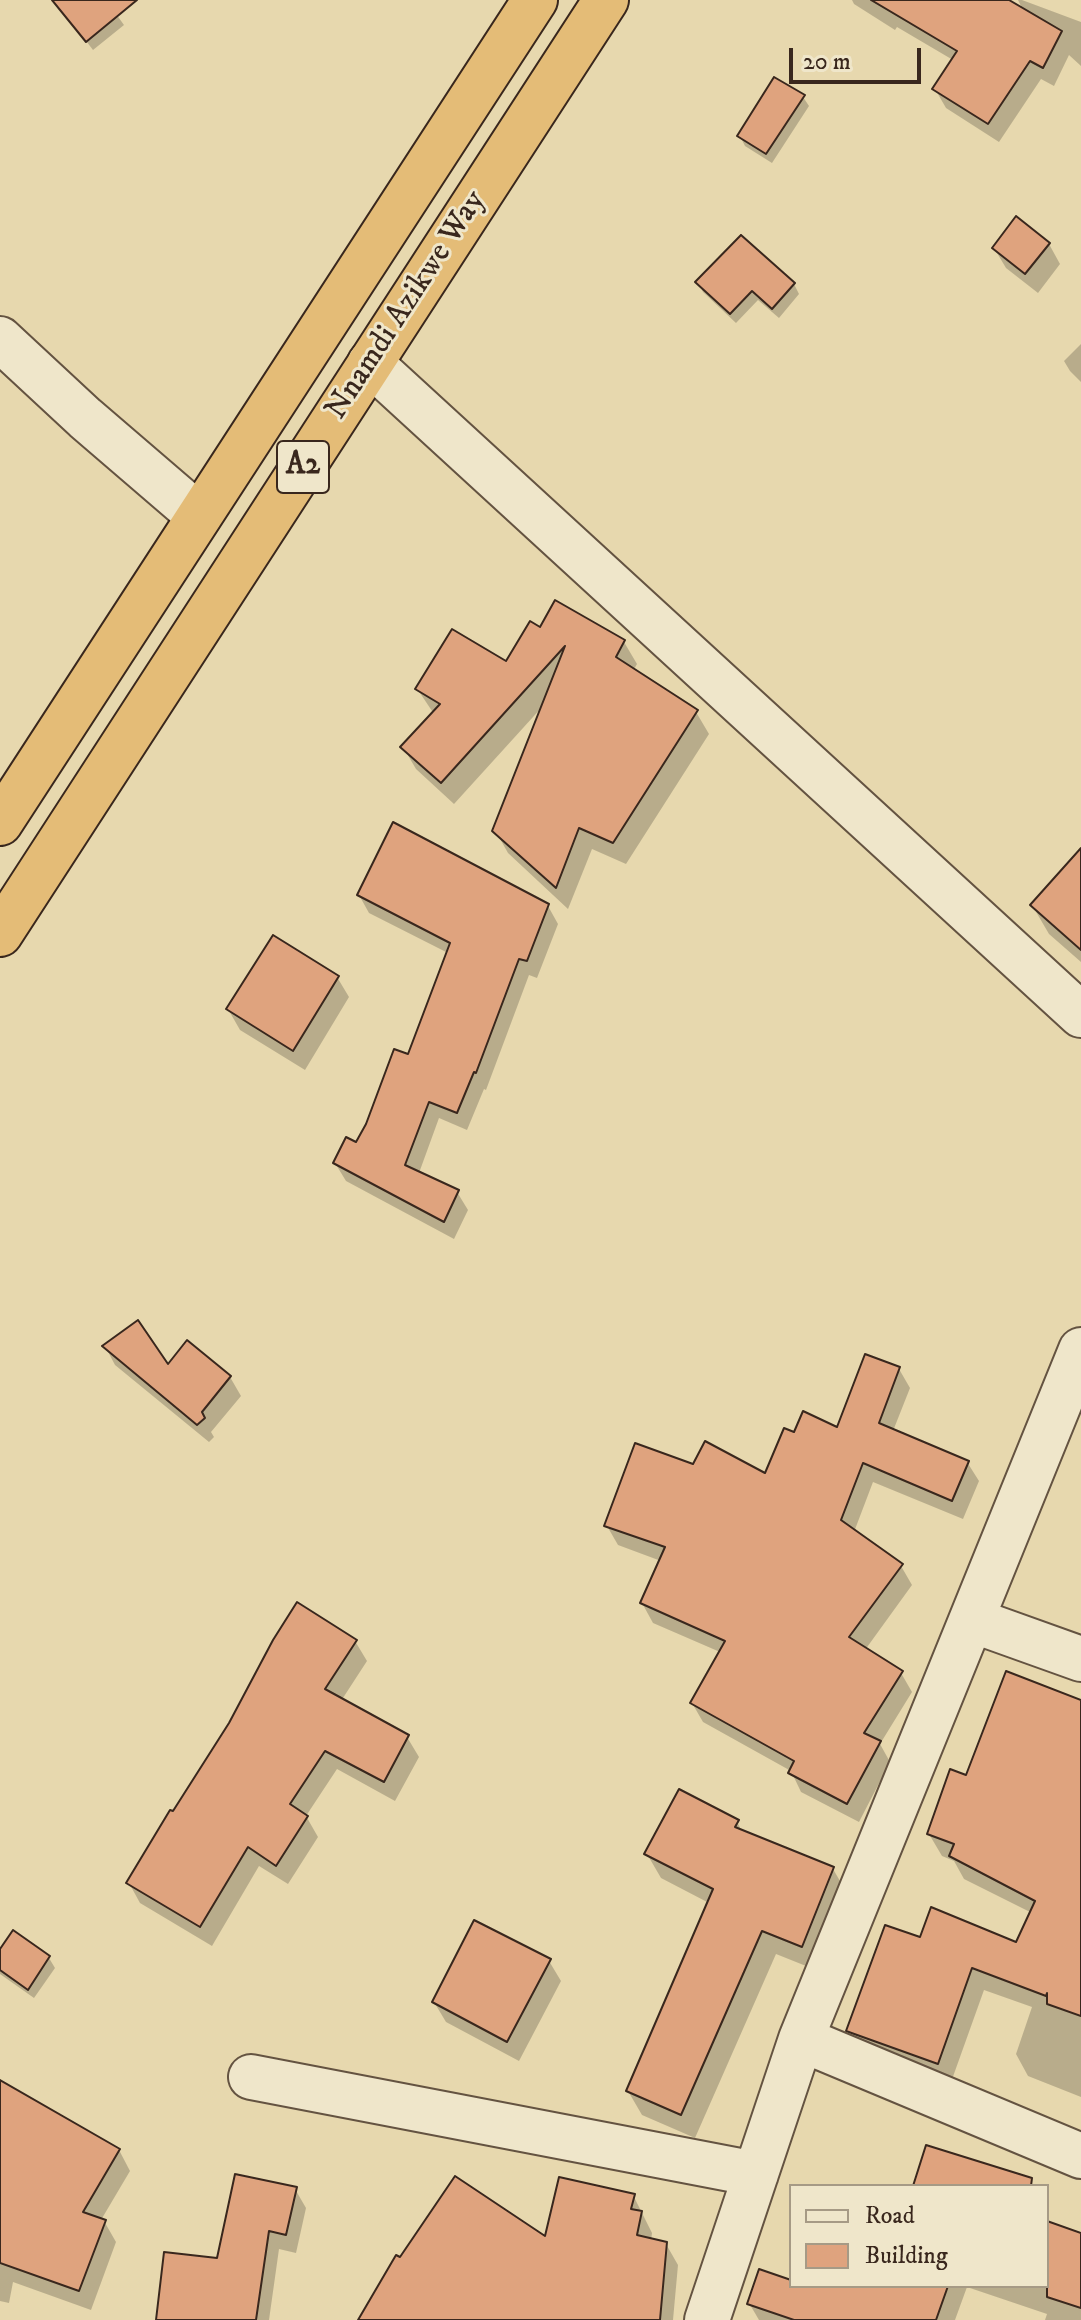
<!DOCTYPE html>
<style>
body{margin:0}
#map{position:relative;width:1081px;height:2320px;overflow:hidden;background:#e7d8ae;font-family:"IM FELL DW Pica",serif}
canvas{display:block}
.legend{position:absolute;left:789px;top:2184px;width:260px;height:104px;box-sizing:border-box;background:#efe6ca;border:2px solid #a69a85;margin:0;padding:10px 14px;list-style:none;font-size:24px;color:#39271d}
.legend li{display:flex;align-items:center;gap:16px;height:40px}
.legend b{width:40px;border:2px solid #a69a85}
.scale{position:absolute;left:789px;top:48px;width:132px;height:36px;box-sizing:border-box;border:4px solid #39271d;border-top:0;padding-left:10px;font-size:24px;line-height:28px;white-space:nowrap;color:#39271d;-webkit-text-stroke:6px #efe6ca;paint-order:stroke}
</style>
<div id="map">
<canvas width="1081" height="2320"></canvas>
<ul class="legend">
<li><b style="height:10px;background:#efe6ca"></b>Road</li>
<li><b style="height:22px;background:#dfa37e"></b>Building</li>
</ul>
<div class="scale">20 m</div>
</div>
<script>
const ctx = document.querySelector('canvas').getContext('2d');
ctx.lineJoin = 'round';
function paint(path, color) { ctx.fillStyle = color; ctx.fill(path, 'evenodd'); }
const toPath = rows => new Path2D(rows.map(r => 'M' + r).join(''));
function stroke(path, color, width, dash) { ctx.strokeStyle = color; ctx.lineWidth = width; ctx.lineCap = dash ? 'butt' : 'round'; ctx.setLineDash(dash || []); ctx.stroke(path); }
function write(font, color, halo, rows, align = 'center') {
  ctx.font = font + ' "IM FELL DW Pica",serif'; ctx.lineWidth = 6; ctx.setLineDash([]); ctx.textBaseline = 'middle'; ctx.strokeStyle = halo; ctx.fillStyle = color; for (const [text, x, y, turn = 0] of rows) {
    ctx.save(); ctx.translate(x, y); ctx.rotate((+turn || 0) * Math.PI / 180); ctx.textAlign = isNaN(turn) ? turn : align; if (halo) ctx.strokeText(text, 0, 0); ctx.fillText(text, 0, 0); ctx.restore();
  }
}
paint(toPath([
 [78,0,106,0,124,25,93,50,64,12],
 [852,0,1005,0,1024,12,1018,0,1022,0,1081,22,1081,66,1069,55,1054,86,1041,79,999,142,946,108,935,89,953,60,897,27,895,30,854,4],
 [803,97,809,106,772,163,745,146,740,136],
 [1049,244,1060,264,1038,293,1006,268,994,248],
 [698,282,794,284,799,294,779,318,758,300,736,323,703,292],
 [1081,344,1081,382,1070,371,1064,361],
 [540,630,624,642,637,664,633,671,696,712,709,734,626,864,592,849,568,909,508,853,495,830,543,706,454,804,416,769,403,747,434,714,418,690,506,664],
 [1081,851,1081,962,1049,934,1032,905],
 [359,895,548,906,558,924,537,978,529,975,486,1090,484,1089,467,1130,439,1118,419,1173,457,1192,468,1210,454,1239,346,1181,335,1163,357,1144,409,1056,448,953,369,913],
 [337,977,349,997,305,1070,240,1030,228,1009],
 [105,1346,168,1367,230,1377,241,1396,211,1432,214,1437,209,1442,115,1365],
 [899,1369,910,1388,893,1431,967,1462,979,1481,963,1519,873,1482,854,1532,901,1566,912,1585,865,1650,901,1673,912,1692,880,1744,890,1762,859,1822,801,1792,791,1771,703,1722,692,1703,720,1652,653,1623,642,1603,661,1561,618,1545,607,1526,694,1467,766,1475,795,1435,838,1429],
 [355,1641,367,1661,341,1701,407,1737,419,1757,395,1801,337,1769,306,1816,318,1837,288,1884,259,1866,212,1946,140,1903,129,1883,173,1814],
 [1081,1702,1081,2097,1028,2076,1016,2054,1032,2007,984,1990,950,2085,861,2053,848,2031,921,1940,1017,1944,1032,1913,964,1879,954,1861,942,1856,929,1834,967,1778],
 [737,1822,743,1833,833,1869,847,1893,816,1970,776,1954,695,2138,642,2115,628,2091,709,1903,661,1878,647,1854],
 [13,1933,49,1958,55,1968,34,1998,0,1974,0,1952],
 [549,1961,561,1981,519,2061,446,2022,434,2002],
 [0,2085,119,2150,130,2171,101,2220,104,2221,116,2242,91,2310,13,2282,9,2303,0,2301],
 [295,2189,306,2208,296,2253,279,2249,269,2320,158,2320],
 [633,2195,652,2233,651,2241,666,2244,678,2265,673,2320,361,2320,547,2239],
 [1047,2223,1081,2235,1081,2320,1045,2320,1047,2314,967,2287,955,2320,759,2320,749,2303,791,2282,791,2286,1047,2286]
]), '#0003');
const building = toPath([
 [52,0,137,0,86,42,52,0],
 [871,0,1009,0,1062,31,1043,68,1030,61,988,124,932,89,957,51,871,0],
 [774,77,805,95,766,154,737,136,774,77],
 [1016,216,1050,243,1025,274,992,248,1016,216],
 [741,235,795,283,772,309,752,291,730,314,695,282,741,235],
 [555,600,625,640,616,657,698,710,613,843,579,828,556,888,492,831,565,646,441,783,400,747,440,704,415,689,452,629,506,661,530,621,540,627,555,600],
 [393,822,549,904,527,961,519,959,476,1073,474,1072,457,1113,429,1102,405,1165,459,1190,444,1222,333,1163,346,1137,356,1142,366,1124,394,1049,408,1054,450,943,357,895,393,822],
 [1081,848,1081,950,1030,905,1081,848],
 [273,935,339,976,293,1051,226,1009,273,935],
 [138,1320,168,1364,187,1340,231,1376,202,1412,205,1418,197,1425,102,1346,138,1320],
 [865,1354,900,1367,879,1423,969,1461,952,1501,863,1463,841,1520,903,1564,849,1637,903,1671,864,1733,881,1741,847,1804,788,1773,794,1761,690,1703,725,1641,640,1603,665,1547,604,1526,635,1443,693,1464,705,1441,765,1473,784,1428,794,1432,803,1411,837,1427,865,1354],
 [297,1602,357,1640,325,1689,409,1735,384,1782,325,1751,290,1804,308,1816,276,1866,248,1847,200,1927,126,1883,170,1810,173,1811,229,1723,273,1640,297,1602],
 [1006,1671,1081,1700,1081,2016,1047,2004,1047,1993,1046,1996,972,1968,938,2064,846,2031,885,1925,920,1937,931,1907,1016,1942,1035,1901,949,1856,954,1844,927,1834,950,1769,966,1775,1006,1671],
 [679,1789,739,1820,735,1827,834,1867,802,1947,762,1931,681,2115,626,2091,713,1889,644,1854,679,1789],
 [474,1920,551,1959,507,2042,432,2002,474,1920],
 [13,1930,50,1956,28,1990,0,1970,0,1949,13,1930],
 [0,2080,120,2149,83,2212,106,2220,79,2291,0,2263,0,2080],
 [926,2145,1032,2178,1031,2186,913,2186,926,2145],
 [235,2174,297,2187,286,2235,269,2231,256,2320,156,2320,164,2252,217,2258,235,2174],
 [455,2176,545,2236,559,2177,635,2194,631,2209,642,2211,637,2235,667,2242,660,2320,358,2320,396,2255,400,2257,455,2176],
 [1047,2221,1081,2233,1081,2308,1047,2297,1047,2221],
 [759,2269,791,2280,791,2286,948,2286,936,2320,794,2320,747,2304,759,2269]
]);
paint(building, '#dfa37e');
stroke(building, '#39271d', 2);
const minor = toPath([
 [0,339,85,418,199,516],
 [370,363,1081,1015],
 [972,1620,1081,1659],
 [801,2039,1081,2156],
 [251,2077,756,2174],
 [707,2320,801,2039,1081,1350]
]);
const trunk = toPath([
 [0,823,535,0],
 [0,934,606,0]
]);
stroke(minor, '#645341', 48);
stroke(trunk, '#39271d', 48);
stroke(minor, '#efe6ca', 44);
stroke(trunk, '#e4bc77', 44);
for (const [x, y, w] of [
 [303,467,52]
]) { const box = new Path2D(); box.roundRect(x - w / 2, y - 26, w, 52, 6); ctx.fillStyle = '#efe6ca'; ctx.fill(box); stroke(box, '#39271d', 2); }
write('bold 30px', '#39271d', null, [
 ["A2",303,467]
]);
write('32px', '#39271d', '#efe6ca', [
 ["Nnamdi Azikwe Way",407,306,-57]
]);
</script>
